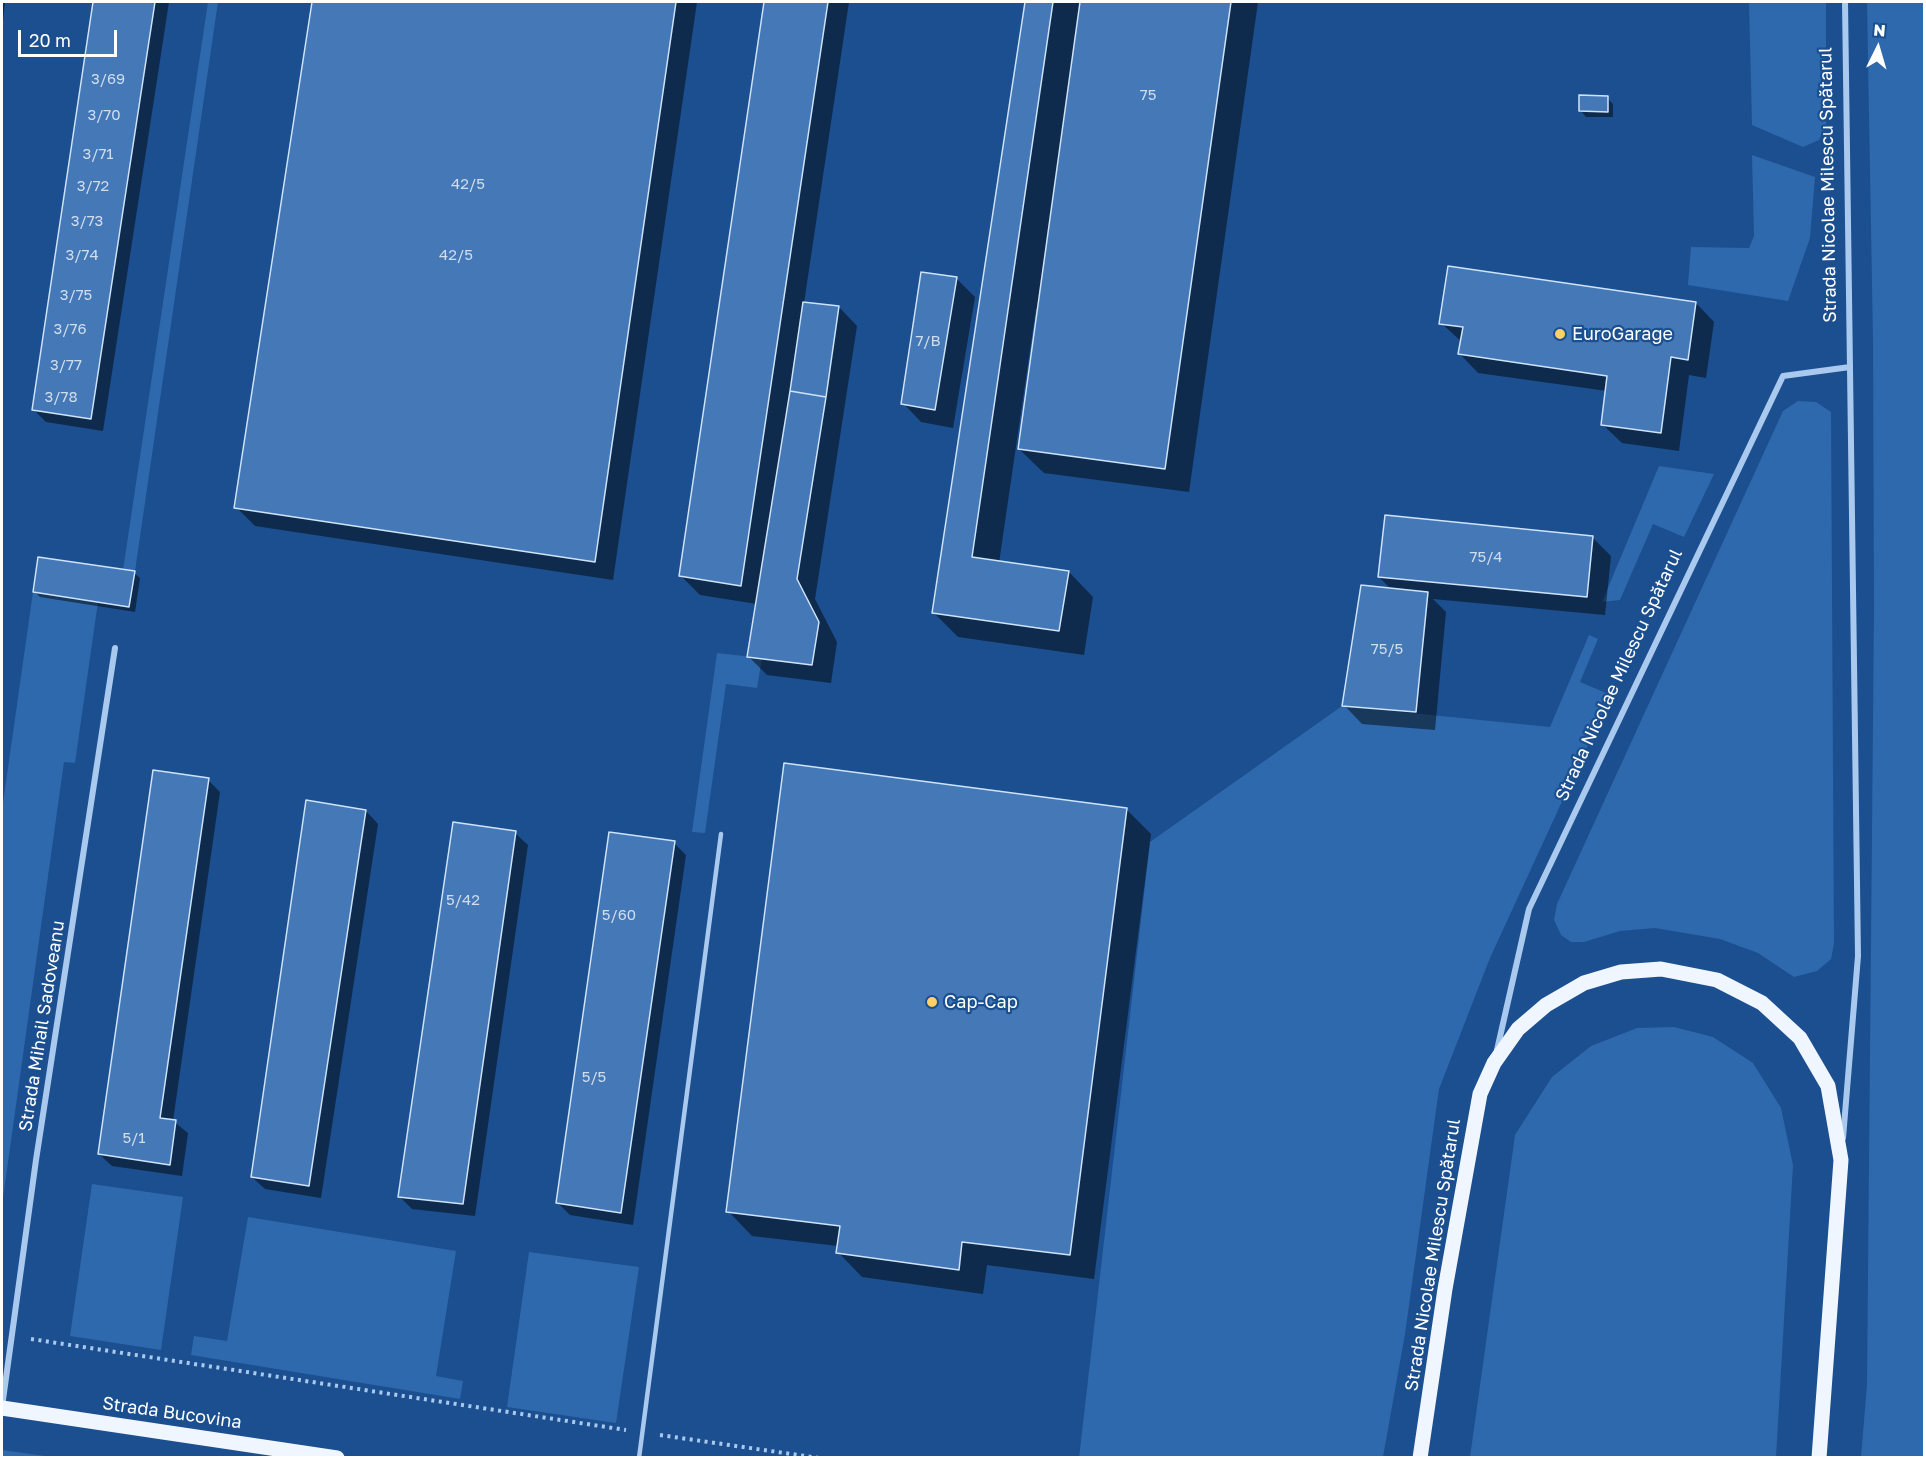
<!DOCTYPE html>
<meta charset="utf-8">
<style>
body{margin:0}
#map{position:relative;width:1926px;height:1459px;overflow:hidden;background:#1b4f8f;font-family:"Golos Text",sans-serif}
canvas{display:block}
.frame{position:absolute;inset:0;border:3px solid #fff;pointer-events:none}
.north{position:absolute;left:1848px;top:18px;width:60px;height:60px;-webkit-text-stroke:4px #1b4f8f;paint-order:stroke;rotate:5deg;font-size:16px;font-weight:700;line-height:24px;text-align:center;color:#fff}
.north::after{content:'';display:block;margin:auto;width:21px;height:27px;background:#fff;clip-path:polygon(50% 0,100% 100%,50% 72%,0 100%)}
.scale{position:absolute;left:18px;top:30px;width:99px;height:27px;box-sizing:border-box;border:3px solid #fff;border-top:0;padding-left:8px;font-size:18px;line-height:21px;white-space:nowrap;color:#fff;-webkit-text-stroke:4px #1b4f8f;paint-order:stroke}
</style>
<div id="map">
<canvas width="1926" height="1459"></canvas>
<div class="frame"></div>
<div class="north">N</div>
<div class="scale">20 m</div>
</div>
<script>
const ctx = document.querySelector('canvas').getContext('2d');
ctx.lineJoin = 'round';
function paint(path, color) { ctx.fillStyle = color; ctx.fill(path, 'evenodd'); }
const toPath = rows => new Path2D(rows.map(r => 'M' + r).join(''));
function stroke(path, color, width, dash) { ctx.strokeStyle = color; ctx.lineWidth = width; ctx.lineCap = dash ? 'butt' : 'round'; ctx.setLineDash(dash || []); ctx.stroke(path); }
function write(font, color, halo, rows, align = 'center') {
  ctx.font = font + ' "Golos Text",sans-serif'; ctx.lineWidth = 4.5; ctx.setLineDash([]); ctx.textBaseline = 'middle'; ctx.strokeStyle = halo; ctx.fillStyle = color; for (const [text, x, y, turn = 0] of rows) {
    ctx.save(); ctx.translate(x, y); ctx.rotate((+turn || 0) * Math.PI / 180); ctx.textAlign = isNaN(turn) ? turn : align; if (halo) ctx.strokeText(text, 0, 0); ctx.fillText(text, 0, 0); ctx.restore();
  }
}
paint(toPath([
 [208,2,218,2,135,571,123,570],
 [1749,2,1826,2,1826,125,1819,140,1803,147,1752,125],
 [1867,2,1924,2,1924,1458,1861,1457,1867,1385,1874,609,1873,341],
 [1752,155,1815,177,1810,238,1788,301,1688,285,1691,247,1749,248,1754,236],
 [1798,401,1816,402,1831,412,1834,944,1831,959,1817,971,1794,977,1758,953,1720,939,1655,928,1620,931,1584,942,1571,942,1561,935,1554,920,1557,904,1783,411],
 [1659,466,1714,474,1684,537,1653,524,1620,600,1602,602],
 [33,592,98,602,75,763,64,762,2,1205,2,810],
 [1589,635,1598,639,1580,682,1611,695,1490,958,1439,1089,1405,1334,1383,1457,1079,1458,1150,842,1342,706,1550,727],
 [717,653,762,658,757,688,726,684,705,833,692,832],
 [1674,1027,1713,1037,1753,1063,1781,1108,1793,1165,1776,1457,1470,1457,1515,1135,1552,1077,1591,1046,1637,1028],
 [92,1184,183,1197,161,1350,70,1336],
 [248,1217,456,1251,436,1376,463,1381,460,1399,191,1355,194,1336,227,1341],
 [529,1252,639,1267,616,1423,507,1407],
 [2,1450,52,1457,2,1457]
]), '#2e69ad');
paint(toPath([
 [2,2,5,2,2,30],
 [95,2,169,2,103,431,46,422,33,409],
 [313,2,697,2,613,580,255,526,236,507],
 [766,2,849,2,804,303,839,307,857,326,815,599,837,642,831,683,767,675,748,656,757,604,700,595,681,576],
 [1026,2,1258,2,1189,492,1044,473,1019,449,1039,309,1036,309,999,563,1069,572,1093,597,1084,655,958,637,934,613],
 [1607,98,1613,104,1613,117,1586,117,1581,111],
 [956,278,975,297,953,428,921,422,903,403],
 [1696,303,1714,322,1706,378,1689,375,1679,451,1622,443,1603,425,1607,391,1478,373,1460,354,1462,342,1441,323],
 [1592,537,1611,556,1605,615,1433,599,1446,612,1435,730,1362,724,1344,705,1392,590,1379,577],
 [134,573,140,578,135,612,40,597,34,591],
 [208,780,220,792,173,1121,188,1133,182,1176,112,1166,99,1154],
 [1126,809,1151,834,1094,1279,987,1265,983,1294,862,1277,838,1252,838,1246,752,1236,728,1211],
 [366,811,378,824,321,1198,265,1189,252,1177],
 [515,833,528,845,475,1216,412,1209,400,1197],
 [674,843,686,855,633,1225,570,1215,558,1203]
]), '#0007');
const building = toPath([
 [93,2,155,2,91,419,32,410,93,2],
 [312,2,676,2,595,562,234,508,312,2],
 [764,2,828,2,741,586,679,576,764,2],
 [1025,2,1053,2,972,557,1069,571,1059,631,932,613,1025,2],
 [1080,2,1231,2,1165,469,1018,449,1080,2],
 [1579,95,1608,96,1608,112,1579,111,1579,95],
 [1448,266,1696,302,1688,360,1671,357,1661,433,1601,425,1607,376,1458,354,1463,327,1439,324,1448,266],
 [921,272,957,277,935,410,901,404,921,272],
 [803,302,839,306,826,397,790,391,803,302],
 [790,391,826,397,797,579,819,622,812,665,747,657,790,391],
 [1385,515,1593,536,1587,597,1378,577,1385,515],
 [38,557,135,571,129,607,33,592,38,557],
 [1361,585,1428,592,1416,712,1342,706,1361,585],
 [784,763,1127,808,1070,1255,962,1242,959,1270,836,1253,840,1226,726,1212,784,763],
 [153,770,209,778,160,1118,176,1120,170,1165,98,1154,153,770],
 [306,800,366,810,309,1186,251,1177,306,800],
 [453,822,516,831,463,1204,398,1197,453,822],
 [609,832,675,841,621,1213,556,1203,609,832]
]);
paint(building, '#4478b7');
stroke(building, '#cfe3fa', 1.5);
stroke(toPath([
 [31,1339,626,1430],
 [660,1435,819,1458]
]), '#a9c9ee', 4, [3, 4.5]);
stroke(toPath([
 [639,1458,721,834]
]), '#a9c9ee', 4.5);
stroke(toPath([
 [1497,1050,1529,909,1783,376,1850,367],
 [1843,1138,1858,956,1845,2],
 [2,1407,36,1160,115,648]
]), '#a9c9ee', 6);
stroke(toPath([
 [2,1408,337,1458],
 [1420,1458,1445,1289,1480,1094,1494,1063,1518,1029,1546,1005,1584,983,1621,972,1661,969,1717,980,1762,1003,1800,1038,1828,1086,1841,1160,1819,1458]
]), '#f0f6ff', 15);
for (const [x, y, r, color] of [
 [1560,334,6,"#ffd166"],
 [932,1002,6,"#ffd166"]
]) { const dot = new Path2D(); dot.arc(x, y, r, 0, 2 * Math.PI); ctx.fillStyle = color; ctx.fill(dot); stroke(dot, '#1b4f8f', 2); }
write('15px', '#d0dded', null, [
 ["3/69",108,79],
 ["75",1148,95],
 ["3/70",104,115],
 ["3/71",98,154],
 ["42/5",468,184],
 ["3/72",93,186],
 ["3/73",87,221],
 ["3/74",82,255],
 ["42/5",456,255],
 ["3/75",76,295],
 ["3/76",70,329],
 ["7/B",928,341],
 ["3/77",66,365],
 ["3/78",61,397],
 ["75/4",1486,557],
 ["75/5",1387,649],
 ["5/42",463,900],
 ["5/60",619,915],
 ["5/5",594,1077],
 ["5/1",134,1138]
]);
write('18px', '#fff', '#1b4f8f', [
 ["Strada Nicolae Milescu Spătarul",1828,185,-91],
 ["Strada Nicolae Milescu Spătarul",1619,675,-65],
 ["Strada Mihail Sadoveanu",42,1026,-81],
 ["Strada Nicolae Milescu Spătarul",1433,1255,-81],
 ["Strada Bucovina",172,1413,8]
]);
write('18px', '#fff', '#1b4f8f', [
 ["EuroGarage",1572,334],
 ["Cap-Cap",944,1002]
], 'left');
</script>
